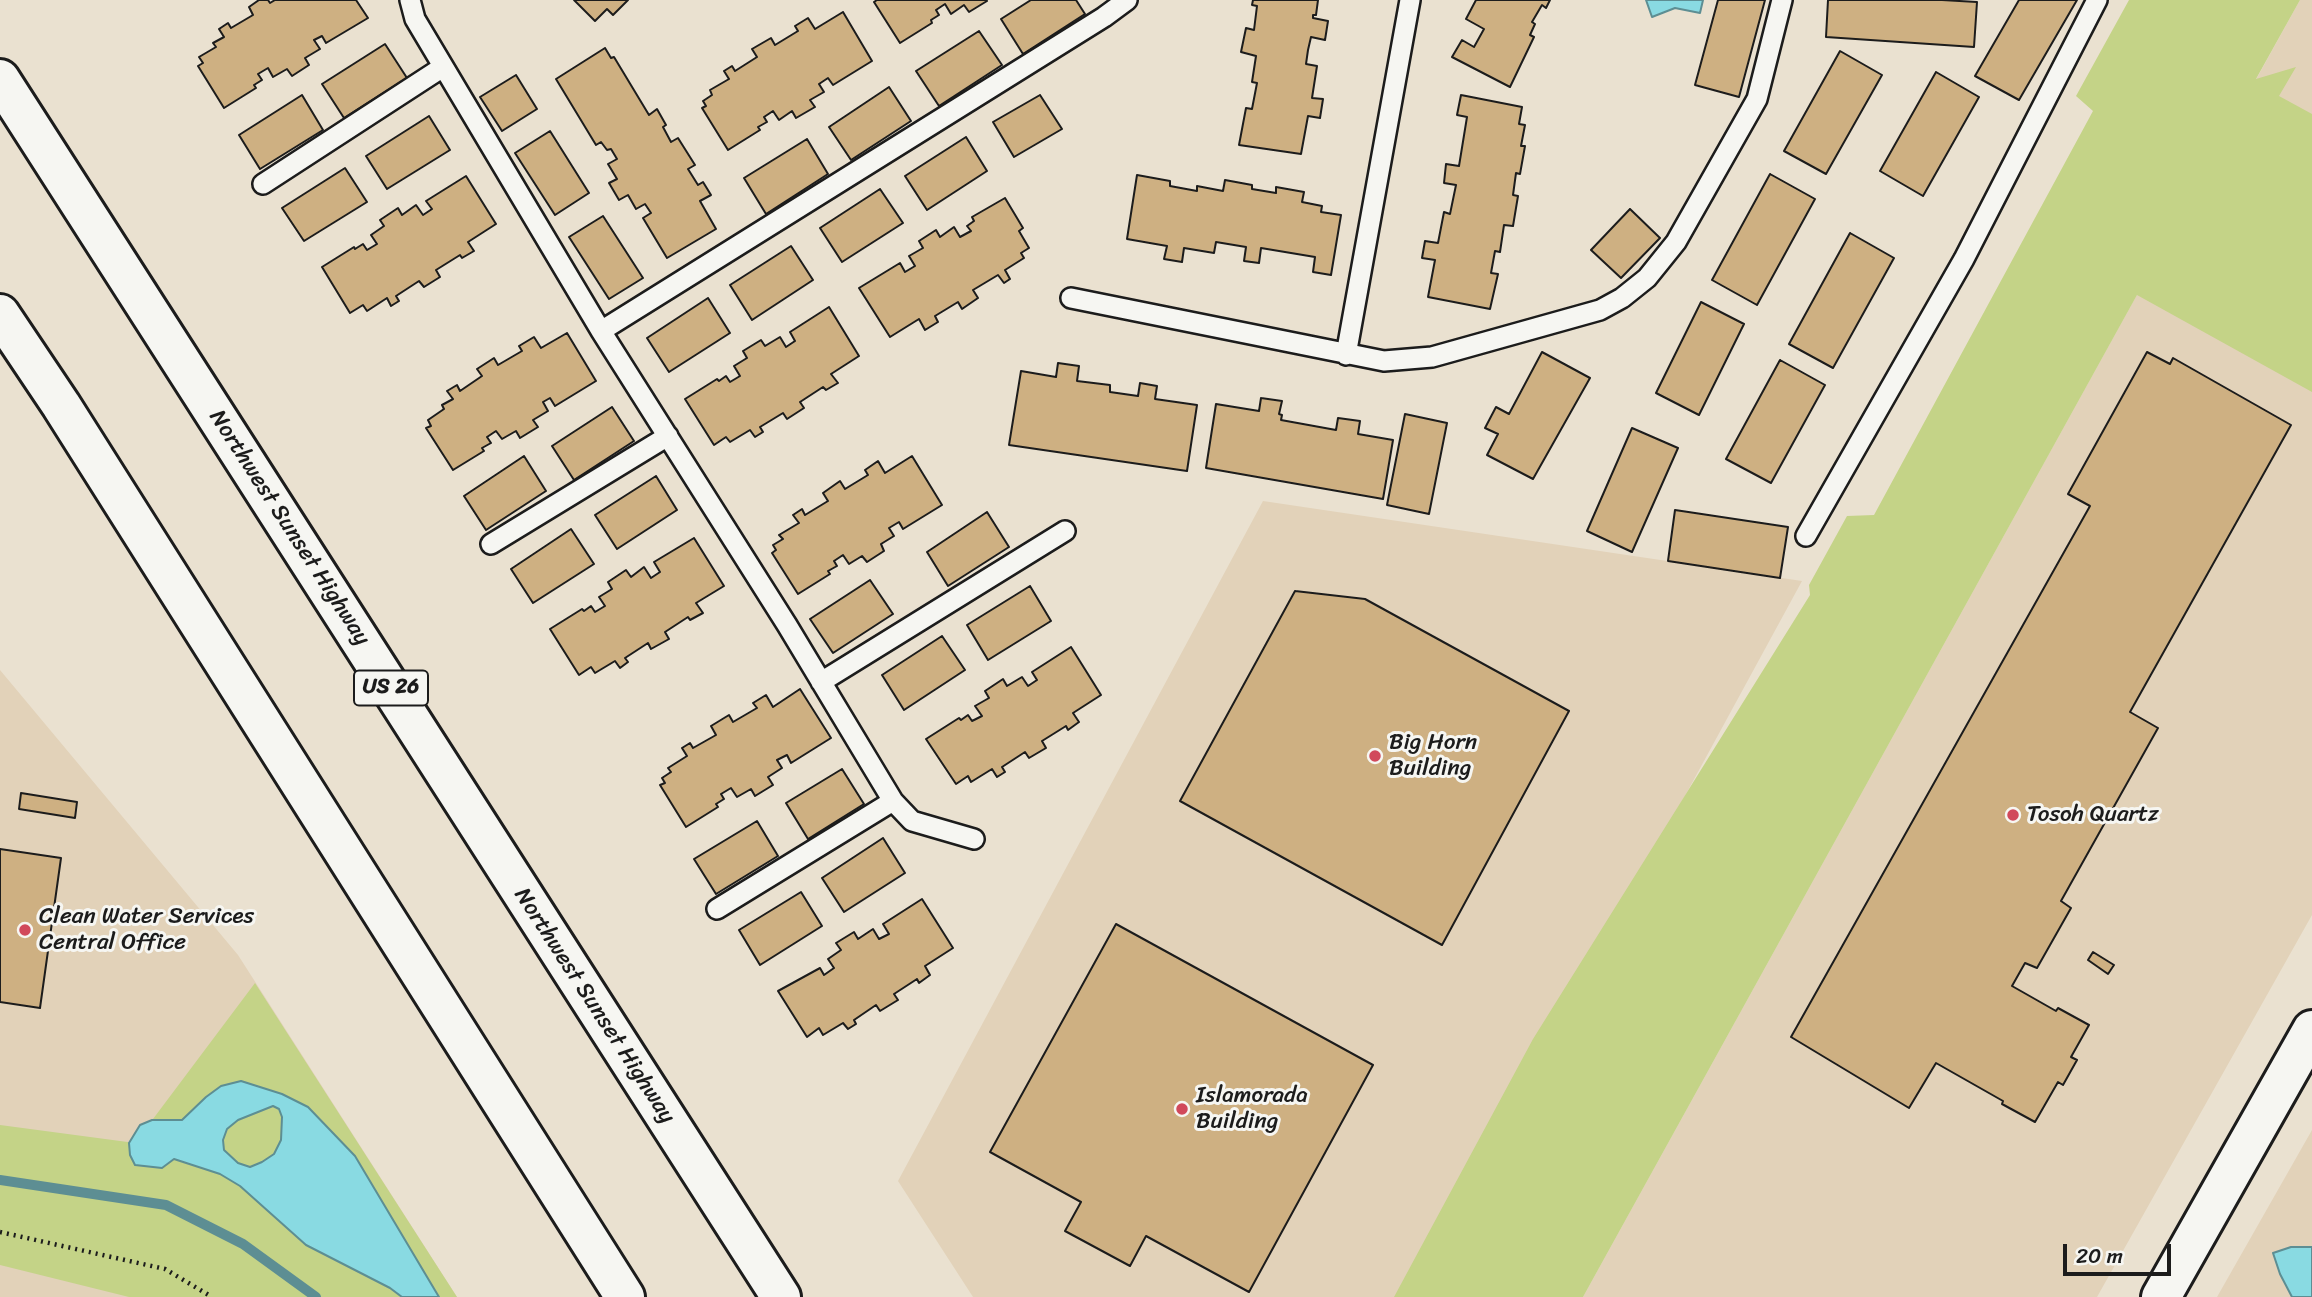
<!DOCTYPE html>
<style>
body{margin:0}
#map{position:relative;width:2312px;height:1297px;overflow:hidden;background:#eae1d0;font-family:Sriracha,sans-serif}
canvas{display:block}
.scale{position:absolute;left:2063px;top:1244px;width:108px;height:32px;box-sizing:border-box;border:4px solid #1c1c1c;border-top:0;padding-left:9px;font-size:21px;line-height:24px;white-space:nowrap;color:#1c1c1c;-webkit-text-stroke:5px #f6f6f2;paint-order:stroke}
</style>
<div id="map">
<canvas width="2312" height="1297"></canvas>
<div class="scale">20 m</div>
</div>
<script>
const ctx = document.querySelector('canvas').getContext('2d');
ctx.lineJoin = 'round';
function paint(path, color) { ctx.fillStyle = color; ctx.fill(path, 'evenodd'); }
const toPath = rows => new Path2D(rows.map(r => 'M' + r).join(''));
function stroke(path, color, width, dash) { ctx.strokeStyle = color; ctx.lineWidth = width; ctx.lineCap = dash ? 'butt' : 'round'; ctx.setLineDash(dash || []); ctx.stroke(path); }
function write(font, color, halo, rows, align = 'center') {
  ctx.font = font + ' Sriracha,sans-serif'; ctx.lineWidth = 6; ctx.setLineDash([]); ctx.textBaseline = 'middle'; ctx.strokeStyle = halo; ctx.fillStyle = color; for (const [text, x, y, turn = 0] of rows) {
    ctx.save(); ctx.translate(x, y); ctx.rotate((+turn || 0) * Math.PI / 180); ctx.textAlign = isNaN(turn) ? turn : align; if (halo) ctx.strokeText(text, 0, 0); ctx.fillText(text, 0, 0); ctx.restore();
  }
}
paint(toPath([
 [2300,0,2312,0,2312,915,2097,1297,1583,1297],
 [1263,501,1802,581,1412,1297,973,1297,898,1181],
 [0,670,238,955,457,1297,0,1297],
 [2312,1130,2312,1297,2217,1297]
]), '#e2d2b9');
paint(toPath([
 [2129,0,2300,0,2256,79,2296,67,2279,96,2312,114,2312,392,2137,295,1583,1297,1394,1297,1533,1039,1810,595,1809,585,1847,516,1874,515,2093,111,2076,96],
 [255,983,457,1297,129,1297,0,1265,0,1125,135,1143]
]), '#c4d387');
const water = toPath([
 [1646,0,1703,0,1700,13,1675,8,1652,17,1646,0],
 [241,1081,282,1094,308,1107,355,1156,439,1297,402,1297,390,1288,306,1245,240,1186,220,1174,174,1159,162,1168,135,1165,130,1155,129,1143,140,1125,152,1120,182,1120,206,1097,221,1086,241,1081],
 [273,1106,279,1109,282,1117,281,1140,274,1154,262,1162,250,1167,238,1163,224,1150,223,1140,227,1129,238,1120,273,1106],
 [2291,1247,2312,1247,2312,1297,2292,1297,2280,1274,2273,1253,2291,1247]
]);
paint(water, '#89dae2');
stroke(water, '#5d8e93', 2);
stroke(toPath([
 [0,1180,166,1205,243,1244,316,1297]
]), '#5d8e93', 10);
const building = toPath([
 [259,0,268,0,270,3,275,0,356,0,368,18,326,43,322,36,314,40,320,49,305,58,309,65,292,76,287,69,273,77,268,68,258,74,262,80,254,85,256,88,224,108,198,66,203,63,199,57,216,47,213,43,224,37,219,29,228,23,231,28,253,15,249,7,259,0],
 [574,0,628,0,613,15,607,9,595,21,574,0],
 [877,0,986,0,987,1,969,12,964,5,951,14,945,4,936,10,939,15,931,20,932,23,900,43,874,2,877,0],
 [1031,0,1076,0,1085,14,1023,54,1001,19,1031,0],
 [1253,0,1318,0,1316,15,1313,15,1313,18,1328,21,1325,40,1311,37,1308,50,1306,64,1317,66,1312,98,1323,99,1320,118,1308,116,1301,154,1239,145,1246,108,1252,109,1257,83,1252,82,1256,56,1241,52,1246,28,1254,30,1257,6,1252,5,1253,0],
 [1476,0,1550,0,1546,8,1542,5,1532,22,1535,24,1530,35,1534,37,1510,87,1452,57,1462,40,1474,47,1484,29,1466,19,1476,0],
 [1718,0,1765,0,1739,97,1695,85,1718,0],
 [1828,0,1942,0,1977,2,1974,47,1826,37,1828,0],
 [2019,0,2077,0,2019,100,1975,76,2019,0],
 [843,12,872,61,833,85,828,78,819,84,824,92,810,100,815,107,796,118,792,111,779,120,773,111,764,117,767,122,758,127,760,130,728,150,702,108,706,106,703,101,712,95,710,90,729,79,724,71,732,66,735,71,757,57,752,49,771,38,775,45,798,31,795,26,808,18,815,29,843,12],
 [979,31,1002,65,939,106,916,71,979,31],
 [385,44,407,78,344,118,322,84,385,44],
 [605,48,611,58,614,57,649,115,657,109,666,125,663,127,671,142,678,138,695,165,688,169,698,185,703,182,711,195,700,201,716,229,667,258,643,218,651,213,645,204,636,209,628,195,619,200,609,183,617,179,608,164,617,159,611,149,607,150,601,142,596,145,556,79,605,48],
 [1840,51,1882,75,1826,174,1784,151,1840,51],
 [1936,72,1979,97,1923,196,1880,171,1936,72],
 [516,75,537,109,502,131,480,97,516,75],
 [889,87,911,121,851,160,829,127,889,87],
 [302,95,323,130,260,169,239,135,302,95],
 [1040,95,1062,129,1014,157,993,122,1040,95],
 [1461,95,1522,107,1519,124,1525,125,1521,146,1525,146,1520,174,1516,173,1513,195,1518,196,1513,226,1504,225,1500,252,1495,251,1491,273,1498,274,1490,309,1428,297,1435,260,1422,258,1425,241,1438,243,1444,212,1450,214,1456,185,1444,183,1446,164,1459,166,1467,117,1457,115,1461,95],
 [429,116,450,150,387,189,366,156,429,116],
 [550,131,589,193,555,215,515,153,550,131],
 [966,137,987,171,927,210,905,176,966,137],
 [807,139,828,174,766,214,744,178,807,139],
 [345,168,367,202,304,241,282,208,345,168],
 [1770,174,1815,199,1757,305,1712,280,1770,174],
 [1137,175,1170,181,1170,186,1197,191,1197,186,1223,191,1225,180,1252,185,1252,189,1276,193,1276,187,1304,192,1302,202,1322,206,1321,212,1341,215,1331,275,1313,272,1315,257,1261,248,1259,263,1244,261,1246,247,1216,242,1214,253,1184,248,1182,262,1164,259,1167,246,1127,239,1137,175],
 [466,176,496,224,468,242,474,251,462,258,460,255,436,270,440,277,424,287,419,281,396,296,399,301,391,306,387,298,367,311,363,305,350,313,322,267,354,247,355,249,363,244,367,250,377,244,371,235,384,226,380,220,398,208,402,215,416,205,423,215,432,209,426,201,466,176],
 [880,189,903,223,842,262,820,228,880,189],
 [1005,198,1023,228,1019,231,1029,248,1021,253,1024,258,1005,270,1010,279,1004,283,998,275,973,290,978,298,962,309,958,302,935,316,938,322,925,330,919,319,890,337,859,288,900,263,905,272,915,266,909,256,923,248,919,241,936,230,940,237,954,227,960,237,971,231,967,226,974,221,972,217,1005,198],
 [1630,209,1660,238,1621,278,1591,250,1630,209],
 [603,216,643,278,609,299,569,237,603,216],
 [1850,233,1894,258,1833,368,1789,344,1850,233],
 [791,246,813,280,752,320,730,285,791,246],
 [708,298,730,333,669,372,647,338,708,298],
 [1701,302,1744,324,1699,415,1656,393,1701,302],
 [829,307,859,356,831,374,838,383,826,390,823,387,800,402,804,408,787,419,783,413,760,427,763,432,755,437,750,430,730,442,726,437,714,445,685,399,717,379,719,381,726,376,730,382,740,376,734,366,747,358,743,351,761,340,765,346,780,337,786,347,795,341,790,332,829,307],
 [567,333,596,381,555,406,550,398,543,402,548,411,533,420,538,427,520,438,516,431,502,439,496,431,487,437,491,443,482,448,484,451,453,470,426,428,431,426,428,420,444,409,442,405,453,399,447,391,457,385,460,391,482,376,477,369,494,358,498,365,522,351,519,346,534,337,541,348,567,333],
 [1542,352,1590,378,1533,479,1487,455,1498,434,1485,428,1496,407,1509,414,1542,352],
 [2147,352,2170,364,2173,358,2291,425,2130,712,2158,728,2061,901,2071,908,2037,968,2025,963,2012,986,2056,1011,2058,1008,2089,1025,2071,1057,2077,1060,2063,1085,2058,1082,2035,1122,2002,1104,2003,1101,1936,1063,1909,1108,1791,1037,2090,506,2068,494,2147,352],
 [1780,360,1825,385,1771,483,1726,459,1780,360],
 [1058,363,1079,366,1077,381,1110,385,1110,392,1138,396,1140,383,1157,386,1155,399,1197,405,1187,471,1009,445,1021,371,1056,377,1058,363],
 [1261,398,1282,401,1279,414,1282,415,1281,420,1336,430,1338,418,1360,421,1358,434,1393,440,1383,499,1206,468,1216,404,1259,411,1261,398],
 [612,407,634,441,574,480,552,446,612,407],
 [1405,414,1447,423,1429,514,1387,505,1405,414],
 [1632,428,1678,448,1632,552,1587,531,1632,428],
 [524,456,546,491,486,530,464,496,524,456],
 [912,456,942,505,903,529,899,522,889,528,894,536,881,544,884,551,867,562,862,556,849,564,843,555,834,561,837,566,828,571,830,574,798,594,772,553,776,550,773,545,783,539,779,535,799,523,793,515,802,509,805,515,828,501,823,493,840,481,845,489,868,475,865,470,878,461,885,473,912,456],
 [656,476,677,510,617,549,595,515,656,476],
 [1675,510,1788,527,1780,578,1668,561,1675,510],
 [987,512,1009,547,948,586,927,552,987,512],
 [571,529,594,564,533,603,511,569,571,529],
 [694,538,724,586,696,603,703,613,690,620,688,617,665,632,669,639,651,649,648,643,625,658,628,662,620,668,615,661,595,673,591,667,579,675,550,629,582,609,584,611,591,606,595,612,605,606,599,597,612,589,608,582,626,570,631,577,644,567,651,578,660,572,654,562,694,538],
 [870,580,893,614,833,653,810,619,870,580],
 [1030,586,1051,621,988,660,967,625,1030,586],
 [1295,591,1365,599,1569,711,1442,945,1180,801,1295,591],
 [942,636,965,670,904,710,882,675,942,636],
 [1071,647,1101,695,1073,713,1079,722,1068,730,1066,726,1042,741,1046,748,1029,758,1025,752,1002,767,1005,772,997,777,992,769,971,782,968,776,956,784,926,739,959,718,961,720,968,715,972,721,982,716,975,706,989,698,985,691,1003,679,1007,686,1022,677,1028,686,1037,680,1032,672,1071,647],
 [800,689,831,738,791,763,787,755,777,760,782,768,768,777,773,785,755,796,751,789,737,797,731,788,721,794,724,799,716,804,718,807,686,827,660,785,665,783,662,778,671,772,668,768,687,756,682,748,690,743,693,748,716,735,711,726,729,715,733,722,757,708,753,703,766,695,773,707,800,689],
 [842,769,864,804,808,839,786,803,842,769],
 [21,793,77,802,75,818,19,809,21,793],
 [757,821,778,856,716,894,694,859,757,821],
 [883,838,905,873,844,912,822,878,883,838],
 [0,849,61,858,40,1008,0,1002,0,849],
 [801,892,822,926,760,965,739,930,801,892],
 [922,899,953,948,925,966,930,975,919,983,917,979,894,994,898,1000,880,1011,876,1005,854,1020,856,1024,848,1029,843,1023,823,1035,819,1028,807,1037,778,991,820,968,824,975,834,968,828,959,841,950,836,943,854,932,858,939,873,929,879,939,889,934,883,924,922,899],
 [1116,924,1373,1065,1249,1292,1146,1236,1130,1266,1065,1231,1081,1202,990,1152,1116,924],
 [2093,952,2114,965,2108,974,2088,960,2093,952]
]);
paint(building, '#ceb082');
stroke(building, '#1c1c1c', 2);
const lane = toPath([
 [410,0,415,19,601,331,787,625,893,801,912,821,974,839],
 [263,184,443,67],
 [1071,298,1384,361,1432,357,1600,310,1622,298,1647,278,1676,242,1757,99,1782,0],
 [601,331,1104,17,1127,0],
 [1346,355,1410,0],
 [1806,536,1964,259,2097,0],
 [491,544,668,436],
 [821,682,1065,531],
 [717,909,893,801]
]);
const secondary = toPath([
 [2161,1297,2312,1030]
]);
const highway = toPath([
 [0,79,781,1297],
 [0,314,61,405,625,1297]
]);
stroke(lane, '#1c1c1c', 24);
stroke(secondary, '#1c1c1c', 44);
stroke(highway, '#1c1c1c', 44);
stroke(toPath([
 [0,1232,165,1269,212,1297]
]), '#1c1c1c', 4.5, [2, 5]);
stroke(lane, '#f6f6f2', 19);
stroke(secondary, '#f6f6f2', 38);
stroke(highway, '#f6f6f2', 38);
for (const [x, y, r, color] of [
 [1375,756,7,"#d1495b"],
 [2013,815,7,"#d1495b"],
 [25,930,7,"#d1495b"],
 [1182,1109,7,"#d1495b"]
]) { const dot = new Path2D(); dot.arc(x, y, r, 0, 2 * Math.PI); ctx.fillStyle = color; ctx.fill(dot); stroke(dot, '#f6f6f2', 2.5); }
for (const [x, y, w] of [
 [391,688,74]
]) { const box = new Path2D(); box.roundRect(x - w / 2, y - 17.5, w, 35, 5); ctx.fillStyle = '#f6f6f2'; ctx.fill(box); stroke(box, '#1c1c1c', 2); }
write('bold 21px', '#1c1c1c', null, [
 ["US 26",391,688]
]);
write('23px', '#1c1c1c', '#f6f6f2', [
 ["Northwest Sunset Highway",289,528,57],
 ["Northwest Sunset Highway",594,1006,57]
]);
write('23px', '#1c1c1c', '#f6f6f2', [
 ["Big Horn",1389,743],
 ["Building",1389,769],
 ["Tosoh Quartz",2027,815],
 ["Clean Water Services",39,917],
 ["Central Office",39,943],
 ["Islamorada",1196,1096],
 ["Building",1196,1122]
], 'left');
</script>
